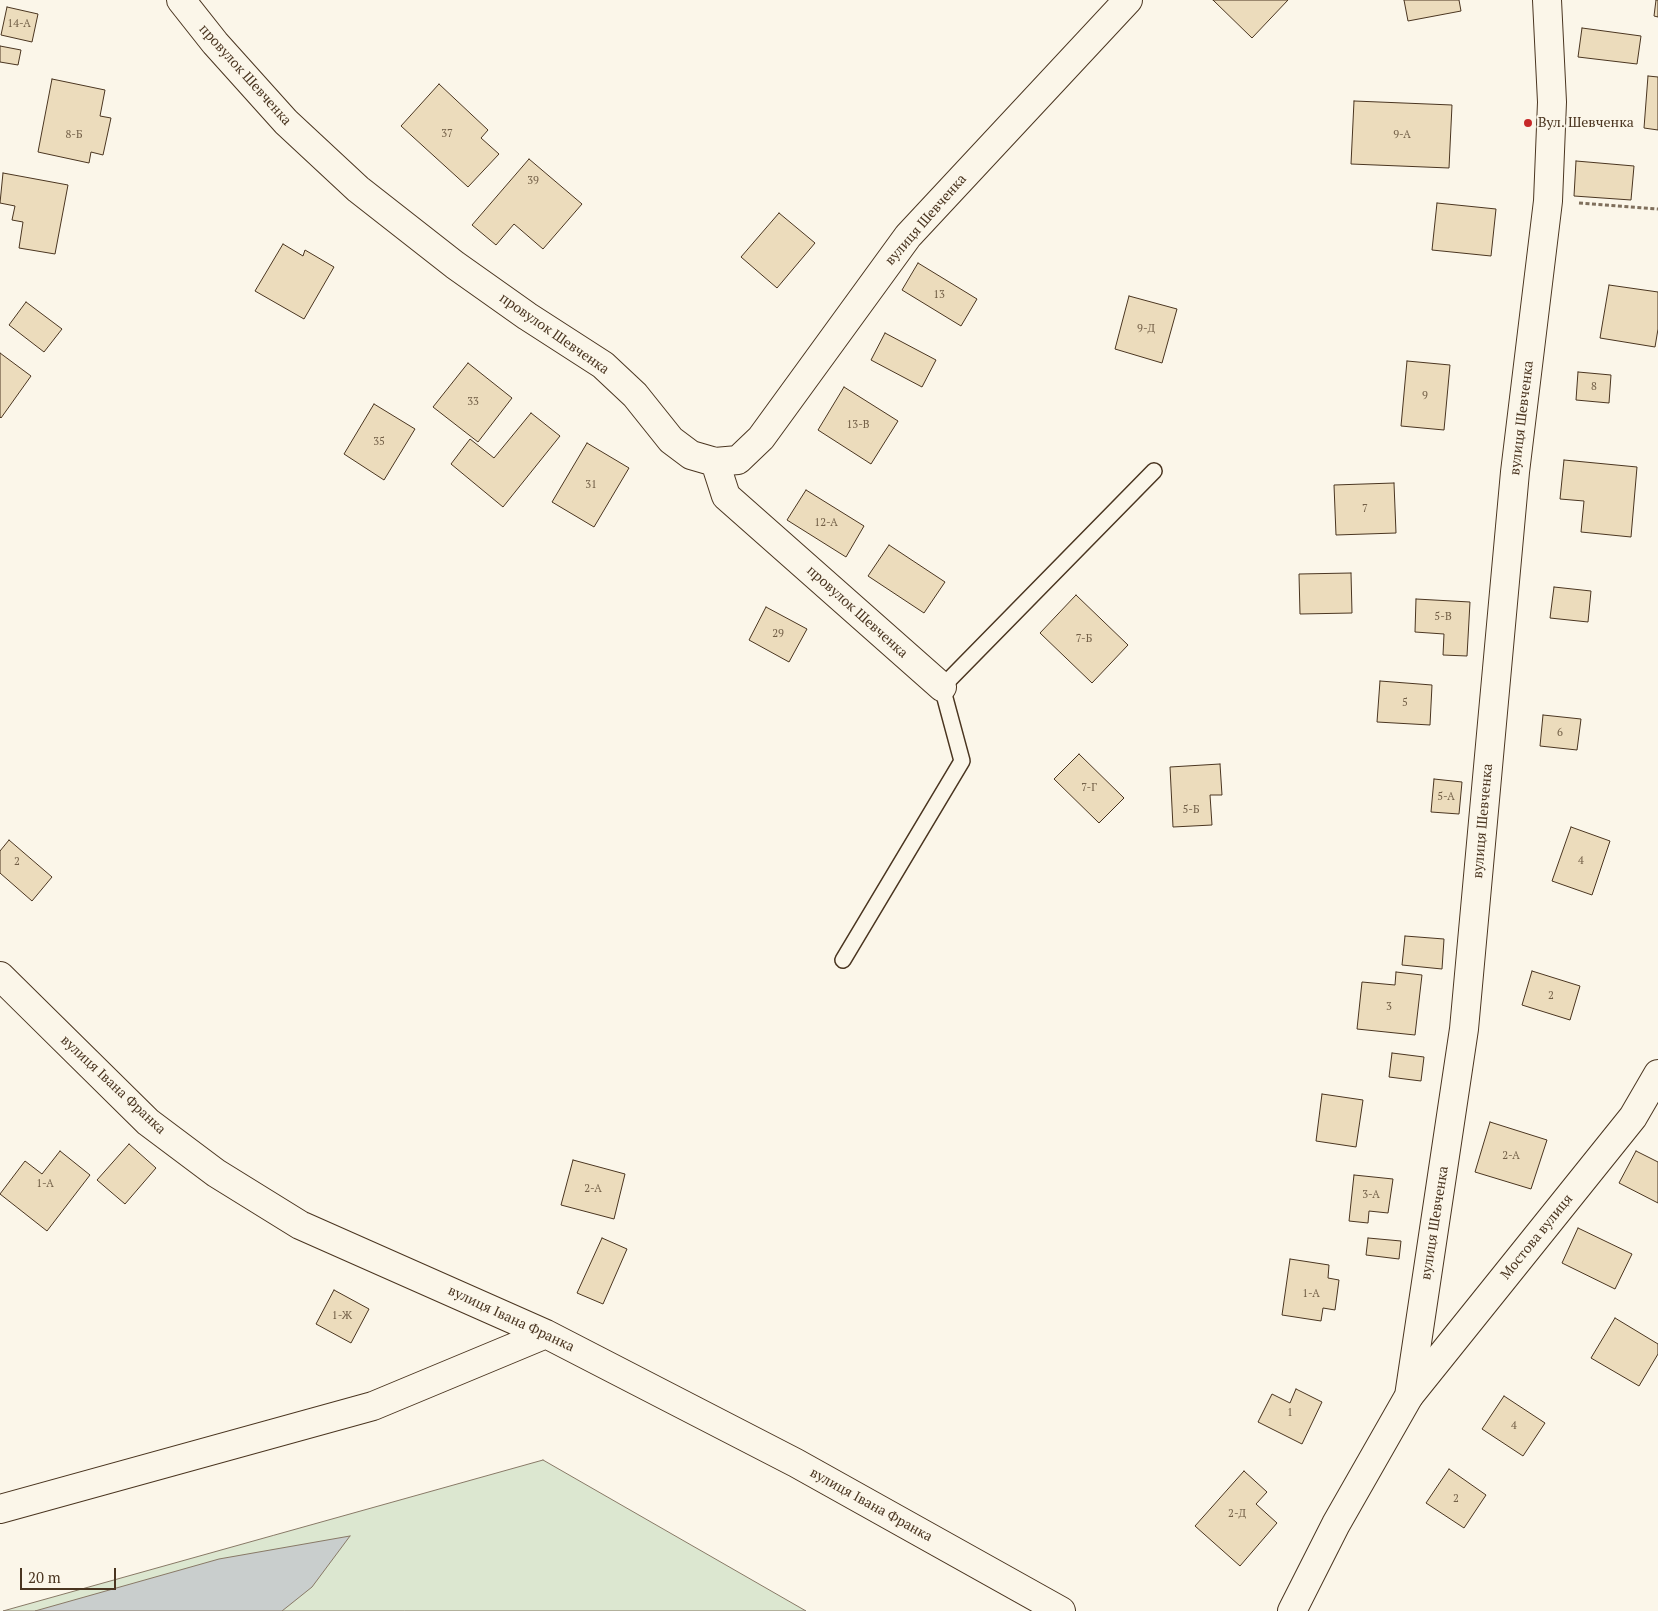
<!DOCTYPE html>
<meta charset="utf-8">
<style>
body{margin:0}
#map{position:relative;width:1658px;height:1611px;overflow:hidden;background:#fbf6e9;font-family:"PT Serif",serif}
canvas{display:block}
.scale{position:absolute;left:20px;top:1568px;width:96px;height:22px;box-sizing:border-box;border:2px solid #4a3520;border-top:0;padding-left:6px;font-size:15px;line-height:18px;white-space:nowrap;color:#4a3520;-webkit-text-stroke:4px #fbf6e9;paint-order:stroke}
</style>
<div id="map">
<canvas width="1658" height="1611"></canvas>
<div class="scale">20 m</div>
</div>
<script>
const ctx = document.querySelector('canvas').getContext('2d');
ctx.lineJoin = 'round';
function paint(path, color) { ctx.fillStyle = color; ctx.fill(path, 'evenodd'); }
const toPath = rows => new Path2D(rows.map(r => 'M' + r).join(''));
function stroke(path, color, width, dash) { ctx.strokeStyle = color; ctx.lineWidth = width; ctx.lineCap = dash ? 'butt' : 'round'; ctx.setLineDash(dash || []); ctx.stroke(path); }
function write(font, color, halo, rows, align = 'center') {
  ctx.font = font + ' "PT Serif",serif'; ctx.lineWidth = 4; ctx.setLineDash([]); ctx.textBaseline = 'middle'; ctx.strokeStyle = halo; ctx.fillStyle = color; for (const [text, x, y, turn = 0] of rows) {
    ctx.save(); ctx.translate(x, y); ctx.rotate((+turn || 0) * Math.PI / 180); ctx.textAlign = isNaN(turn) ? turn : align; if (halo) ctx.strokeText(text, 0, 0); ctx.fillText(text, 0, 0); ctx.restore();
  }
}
const green = toPath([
 [543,1460,806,1611,3,1611,543,1460]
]);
paint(green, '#dce7d0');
stroke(green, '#887966', 1);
const water = toPath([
 [350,1536,312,1587,282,1611,35,1611,219,1559,350,1536]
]);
paint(water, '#c9cecd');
stroke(water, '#887966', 1);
const building = toPath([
 [1213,0,1288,0,1252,38,1213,0],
 [1404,0,1459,0,1461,11,1408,21,1404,0],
 [1656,0,1658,0,1658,17,1654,16,1656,0],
 [7,7,38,14,32,42,1,35,7,7],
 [1582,28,1641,36,1637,64,1578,57,1582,28],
 [0,46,21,50,18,65,0,62,0,46],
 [1648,76,1658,77,1658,130,1644,128,1648,76],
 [52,79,105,90,100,116,111,118,103,155,91,152,89,163,38,152,52,79],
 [439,84,488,130,481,138,499,154,468,187,401,126,439,84],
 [1354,101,1452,105,1449,168,1351,164,1354,101],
 [529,159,582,204,543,249,514,224,496,245,472,225,529,159],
 [1576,161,1634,166,1631,200,1574,196,1576,161],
 [3,173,68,185,55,254,19,248,23,222,12,220,15,206,0,203,3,173],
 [1437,203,1496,209,1491,256,1432,250,1437,203],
 [779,213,815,243,777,288,741,257,779,213],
 [283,244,303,256,305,250,334,267,304,319,255,291,283,244],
 [918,263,977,299,961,326,902,290,918,263],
 [1609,285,1658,292,1658,329,1655,347,1600,338,1609,285],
 [1129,296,1177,309,1162,363,1115,349,1129,296],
 [26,302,62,329,44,352,9,325,26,302],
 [885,333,936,360,922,387,871,360,885,333],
 [0,353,31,376,1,418,0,417,0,353],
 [1407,361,1450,365,1444,430,1401,426,1407,361],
 [468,363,512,398,478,442,433,407,468,363],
 [1578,372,1611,375,1609,403,1576,400,1578,372],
 [844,387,898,421,871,464,818,430,844,387],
 [374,404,415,429,384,480,344,454,374,404],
 [531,413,560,436,503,507,451,464,470,439,494,458,531,413],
 [587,443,629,468,594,527,552,502,587,443],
 [1564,460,1637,467,1631,537,1581,532,1584,501,1560,499,1564,460],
 [1394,483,1396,533,1336,535,1334,485,1394,483],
 [806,490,864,526,846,557,787,520,806,490],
 [889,545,945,582,924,613,868,576,889,545],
 [1351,573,1352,613,1300,614,1299,574,1351,573],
 [1554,587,1591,591,1588,622,1550,618,1554,587],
 [1076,595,1128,645,1092,683,1040,633,1076,595],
 [1416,599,1470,602,1467,656,1443,655,1444,634,1415,632,1416,599],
 [766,607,807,629,789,662,749,640,766,607],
 [1380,681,1432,685,1430,725,1377,722,1380,681],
 [1543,715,1581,719,1577,750,1540,746,1543,715],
 [1079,754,1124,798,1099,823,1054,779,1079,754],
 [1220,764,1222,795,1210,795,1212,825,1173,827,1170,767,1220,764],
 [1434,779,1462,782,1459,814,1431,812,1434,779],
 [1571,827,1610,841,1592,895,1552,881,1571,827],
 [9,840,52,877,32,901,0,873,0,851,9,840],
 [1405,936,1444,939,1442,969,1402,965,1405,936],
 [1532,971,1580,986,1570,1020,1522,1005,1532,971],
 [1396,972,1422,975,1415,1035,1357,1029,1362,982,1395,985,1396,972],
 [1392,1053,1424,1057,1421,1081,1389,1077,1392,1053],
 [1322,1094,1363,1100,1356,1147,1316,1141,1322,1094],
 [1490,1122,1547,1140,1531,1189,1475,1172,1490,1122],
 [129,1144,156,1168,125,1204,97,1180,129,1144],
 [60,1151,90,1175,47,1231,0,1194,25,1161,42,1174,60,1151],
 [1636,1151,1658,1162,1658,1203,1619,1183,1636,1151],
 [573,1160,625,1174,614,1219,561,1205,573,1160],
 [1354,1175,1393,1179,1388,1213,1369,1211,1368,1223,1349,1221,1354,1175],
 [1578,1228,1632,1254,1615,1289,1562,1263,1578,1228],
 [602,1238,627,1249,603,1304,577,1293,602,1238],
 [1368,1238,1401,1241,1399,1259,1366,1255,1368,1238],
 [1290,1259,1329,1265,1328,1278,1339,1280,1335,1310,1323,1308,1321,1321,1282,1315,1290,1259],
 [334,1290,369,1309,351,1343,316,1324,334,1290],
 [1615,1318,1658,1344,1658,1354,1639,1386,1591,1358,1615,1318],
 [1296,1389,1322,1402,1302,1444,1258,1422,1272,1394,1290,1403,1296,1389],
 [1504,1396,1545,1423,1523,1456,1482,1429,1504,1396],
 [1449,1469,1486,1495,1464,1528,1426,1503,1449,1469],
 [1244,1471,1267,1492,1256,1504,1277,1523,1240,1566,1195,1526,1244,1471]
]);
paint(building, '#ecdcbc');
stroke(building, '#4a3520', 1);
const service = toPath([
 [843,960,962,761,942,687,1154,471]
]);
const minor = toPath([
 [181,0,215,43,286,122,358,189,455,265,527,316,603,365,635,395,671,440,691,455,715,462,738,460,761,438,908,236,1128,0],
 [715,462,726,496,942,687],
 [0,976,148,1122,216,1173,300,1225,546,1334,796,1463,1061,1611],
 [1409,1396,1633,1117,1658,1074],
 [0,1509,373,1406,546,1334]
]);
const tertiary = toPath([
 [1292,1611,1336,1524,1409,1396,1464,1029,1515,472,1548,201,1552,102,1547,0]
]);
stroke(service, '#4a3520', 18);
stroke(minor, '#4a3520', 30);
stroke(tertiary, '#4a3520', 30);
stroke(toPath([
 [1579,203,1658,209]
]), '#7f6f5c', 3, [4, 2.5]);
stroke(service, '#fbf6e9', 15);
stroke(minor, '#fbf6e9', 28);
stroke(tertiary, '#fbf6e9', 28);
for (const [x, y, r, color] of [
 [1528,123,5,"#c62828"]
]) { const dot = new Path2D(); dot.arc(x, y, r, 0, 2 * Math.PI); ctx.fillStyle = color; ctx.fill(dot); stroke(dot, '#fbf6e9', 2); }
write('11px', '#725f47', null, [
 ["14-А",19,24],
 ["37",447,134],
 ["8-Б",74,135],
 ["9-А",1402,135],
 ["39",533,181],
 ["13",939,295],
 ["9-Д",1146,329],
 ["8",1594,387],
 ["9",1425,396],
 ["33",473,402],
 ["13-В",858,425],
 ["35",379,442],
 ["31",591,485],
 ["7",1365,509],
 ["12-А",826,523],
 ["5-В",1443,617],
 ["29",778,634],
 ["7-Б",1084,639],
 ["5",1405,703],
 ["6",1560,733],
 ["7-Г",1089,788],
 ["5-А",1446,797],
 ["5-Б",1191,810],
 ["4",1581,861],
 ["2",17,862],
 ["2",1551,996],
 ["3",1389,1007],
 ["2-А",1511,1156],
 ["1-А",45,1184],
 ["2-А",593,1189],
 ["3-А",1371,1195],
 ["1-А",1311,1294],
 ["1-Ж",342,1316],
 ["1",1290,1413],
 ["4",1514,1426],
 ["2",1456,1499],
 ["2-Д",1237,1514]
]);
write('14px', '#4a3520', '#fbf6e9', [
 ["провулок Шевченка",245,75,48],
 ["вулиця Шевченка",926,220,-49],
 ["провулок Шевченка",554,334,35],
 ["вулиця Шевченка",1522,418,-83],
 ["провулок Шевченка",857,612,42],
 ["вулиця Шевченка",1483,821,-85],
 ["вулиця Івана Франка",113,1085,43],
 ["вулиця Шевченка",1435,1223,-81],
 ["Мостова вулиця",1537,1237,-51],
 ["вулиця Івана Франка",511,1319,25],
 ["вулиця Івана Франка",871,1505,29]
]);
write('14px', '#4a3520', '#fbf6e9', [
 ["Вул. Шевченка",1538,123]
], 'left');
</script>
